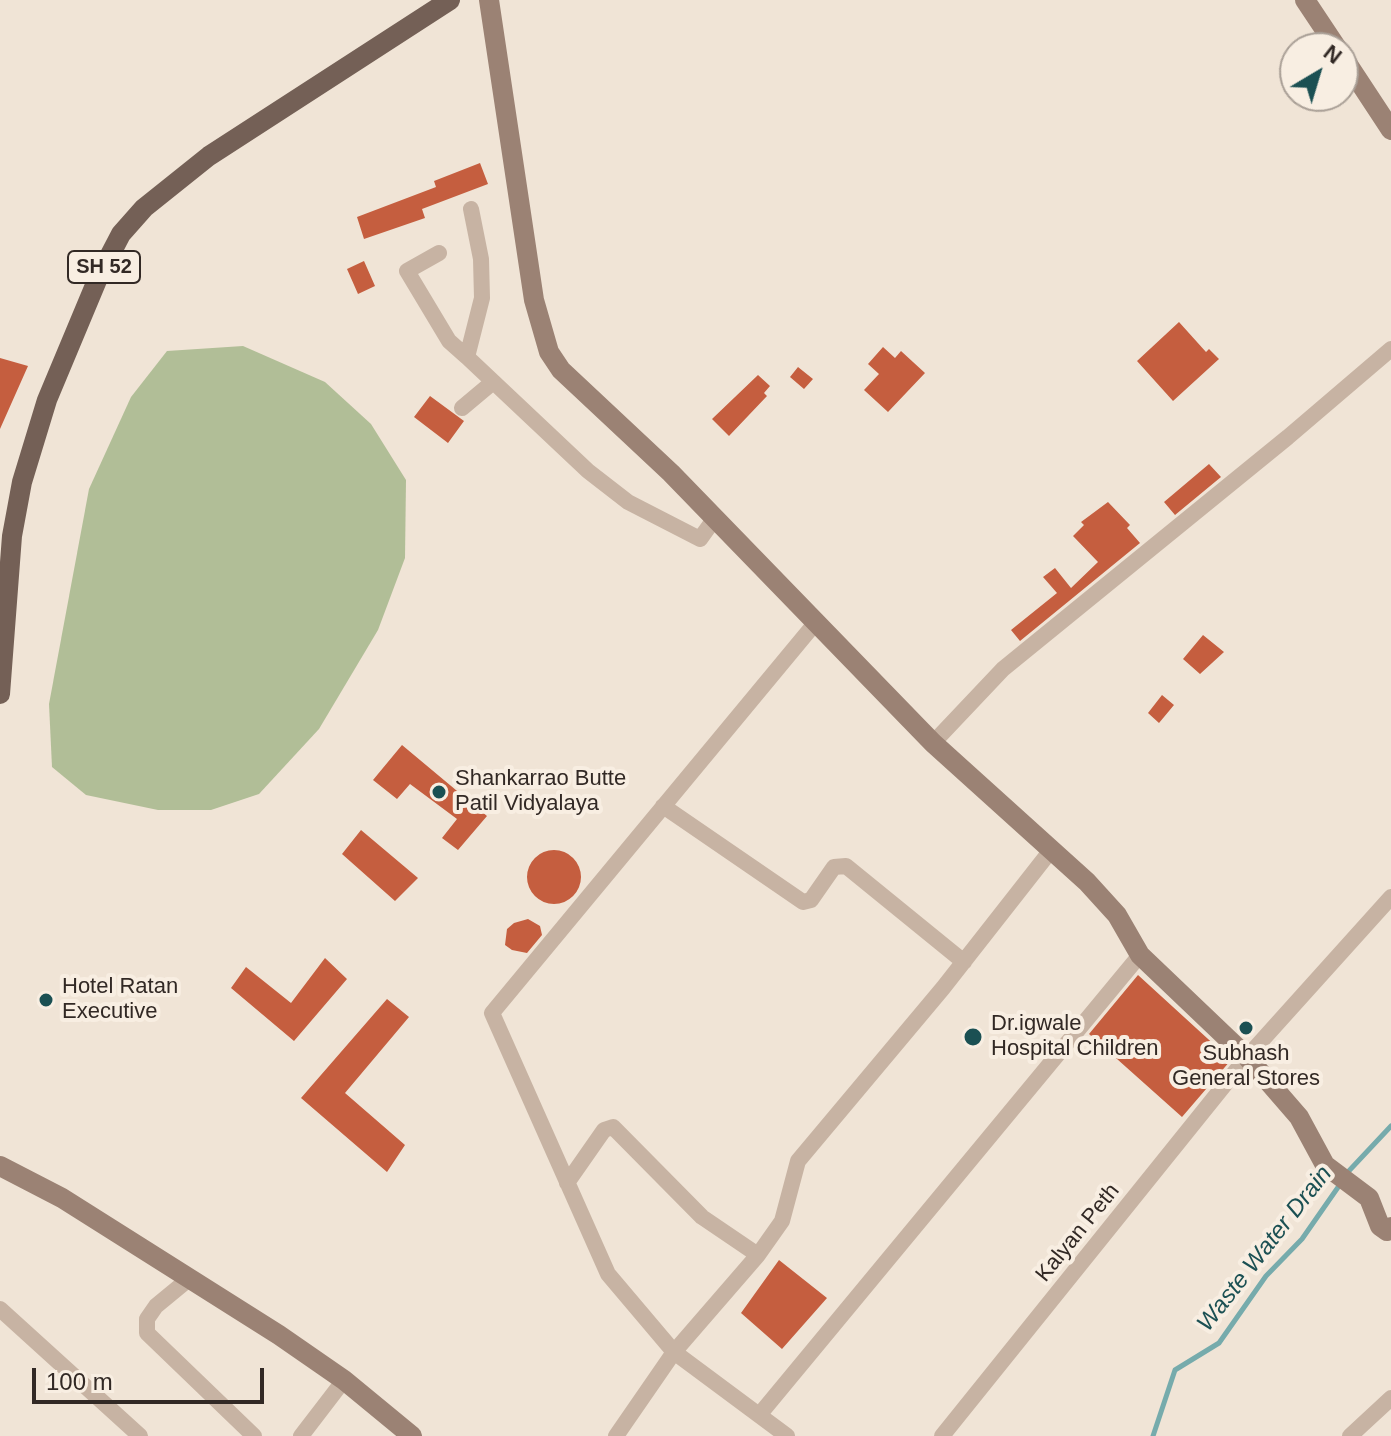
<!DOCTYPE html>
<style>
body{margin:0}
#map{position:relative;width:1391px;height:1436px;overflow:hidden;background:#f0e4d6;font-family:Helvetica,sans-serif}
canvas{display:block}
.north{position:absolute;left:1279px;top:32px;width:80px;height:80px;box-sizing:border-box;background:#f8eee2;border:2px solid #a99f96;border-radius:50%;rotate:38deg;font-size:22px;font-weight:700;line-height:32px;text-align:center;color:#322925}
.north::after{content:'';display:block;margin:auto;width:28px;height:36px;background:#1b5053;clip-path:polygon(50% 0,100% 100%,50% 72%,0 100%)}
.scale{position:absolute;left:32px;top:1368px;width:232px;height:36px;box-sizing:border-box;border:4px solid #322925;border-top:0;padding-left:10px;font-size:24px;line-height:28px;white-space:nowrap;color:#322925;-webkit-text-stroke:6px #f8eee2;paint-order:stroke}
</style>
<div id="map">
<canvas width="1391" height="1436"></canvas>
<div class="north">N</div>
<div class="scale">100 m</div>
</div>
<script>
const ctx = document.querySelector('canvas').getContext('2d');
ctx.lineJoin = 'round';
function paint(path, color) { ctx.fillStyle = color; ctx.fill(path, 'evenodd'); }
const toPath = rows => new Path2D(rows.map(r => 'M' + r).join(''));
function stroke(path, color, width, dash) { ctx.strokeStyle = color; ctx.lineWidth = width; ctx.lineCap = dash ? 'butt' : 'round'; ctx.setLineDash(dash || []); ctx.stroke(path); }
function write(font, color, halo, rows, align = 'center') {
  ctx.font = font + ' Helvetica,sans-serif'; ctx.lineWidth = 8; ctx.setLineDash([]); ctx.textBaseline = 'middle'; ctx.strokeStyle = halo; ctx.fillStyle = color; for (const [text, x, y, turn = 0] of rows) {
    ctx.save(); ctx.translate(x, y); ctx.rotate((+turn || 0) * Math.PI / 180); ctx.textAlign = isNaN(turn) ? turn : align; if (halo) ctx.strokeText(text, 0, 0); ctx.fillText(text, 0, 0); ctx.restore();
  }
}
paint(toPath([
 [243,346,325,382,371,424,406,480,405,558,378,630,319,729,259,794,211,810,158,810,86,795,52,767,49,704,89,489,131,397,167,351]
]), '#b1be97');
stroke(toPath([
 [1346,1174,1391,1126],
 [1153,1436,1175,1370,1219,1343,1266,1276,1302,1239,1341,1183]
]), '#76abac', 5);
paint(toPath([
 [480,163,488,184,422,209,425,218,364,239,357,217,436,187,434,181],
 [364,261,375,286,358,294,347,269],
 [1179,322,1206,352,1209,349,1219,359,1173,401,1137,361],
 [883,347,895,358,901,351,925,373,888,412,864,390,879,374,868,364],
 [0,358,28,366,0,429],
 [798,367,813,379,804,389,790,377],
 [758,375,770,386,764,393,767,396,729,436,712,419],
 [430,396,464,421,448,443,414,417],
 [1209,464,1221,477,1175,515,1164,502],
 [1108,502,1130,525,1127,528,1140,543,1020,641,1011,630,1057,593,1043,577,1055,568,1071,588,1098,562,1073,536,1084,525,1081,522],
 [1203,635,1224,652,1200,674,1183,659],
 [1162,695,1174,705,1159,723,1148,713],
 [402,745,487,816,458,850,442,838,457,819,410,784,397,799,373,780],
 [361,830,418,878,395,901,342,854],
 '527 877a27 27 0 1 1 54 0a27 27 0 1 1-54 0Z',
 [528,919,540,926,542,935,527,953,512,950,505,945,507,929,514,923],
 [325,958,347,979,294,1041,231,988,246,967,291,1003],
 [1138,975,1231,1060,1182,1117,1089,1034],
 [387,999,409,1017,345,1093,405,1145,387,1172,301,1098],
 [779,1260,827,1298,782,1349,741,1313]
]), '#c55e3f');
stroke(toPath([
 [471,209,481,259,482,298,467,357,588,471,628,502,700,539,715,518],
 [439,253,407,271,449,341,467,357],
 [462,408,493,382],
 [817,621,492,1013,608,1274,674,1352,758,1255,782,1221,798,1161,943,988,1052,849],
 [933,743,1003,669,1288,437,1391,349],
 [663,806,803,902,811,900,834,867,846,866,964,962],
 [567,1183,604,1130,613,1127,702,1217,758,1255],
 [190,1278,156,1306,147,1319,147,1333,254,1436],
 [0,1309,140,1436],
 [760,1414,1140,955],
 [301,1436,344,1380],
 [616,1436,674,1352,787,1436],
 [942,1436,1247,1057,1391,897],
 [1350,1436,1391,1398]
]), '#c7b3a3', 16);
stroke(toPath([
 [489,0,534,300,549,352,561,370,671,473,933,743,1087,882,1117,915,1140,955,1247,1057,1299,1117,1325,1165,1369,1198,1380,1226,1387,1231,1391,1227],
 [1305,0,1337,48],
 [1343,57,1391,130],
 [0,1166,62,1198,279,1335,344,1380,412,1436]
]), '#9b8274', 20);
stroke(toPath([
 [0,694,12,536,22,482,47,400,98,278,121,234,144,208,209,156,450,0]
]), '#746056', 20);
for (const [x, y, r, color] of [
 [439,792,8,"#1b5053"],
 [46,1000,8,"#1b5053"],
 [1246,1028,8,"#1b5053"],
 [973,1037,10,"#1b5053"]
]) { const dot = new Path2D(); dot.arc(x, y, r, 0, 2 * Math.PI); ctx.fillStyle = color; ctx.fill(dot); stroke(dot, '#f8eee2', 3); }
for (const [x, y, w] of [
 [104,267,72]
]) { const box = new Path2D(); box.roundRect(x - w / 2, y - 16, w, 32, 6); ctx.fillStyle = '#f8eee2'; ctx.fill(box); stroke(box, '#322925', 2); }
write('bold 20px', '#322925', null, [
 ["SH 52",104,267]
]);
write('22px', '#322925', '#f8eee2', [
 ["Shankarrao Butte",455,779],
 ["Patil Vidyalaya",455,804],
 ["Hotel Ratan",62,987],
 ["Executive",62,1012],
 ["Dr.igwale",991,1024],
 ["Hospital Children",991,1049],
 ["Subhash",1246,1054,"center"],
 ["General Stores",1246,1079,"center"]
], 'left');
write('22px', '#322925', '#f8eee2', [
 ["Kalyan Peth",1078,1233,-51]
]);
write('italic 24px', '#1b5053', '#f8eee2', [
 ["Waste Water Drain",1265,1249,-52]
]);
</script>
